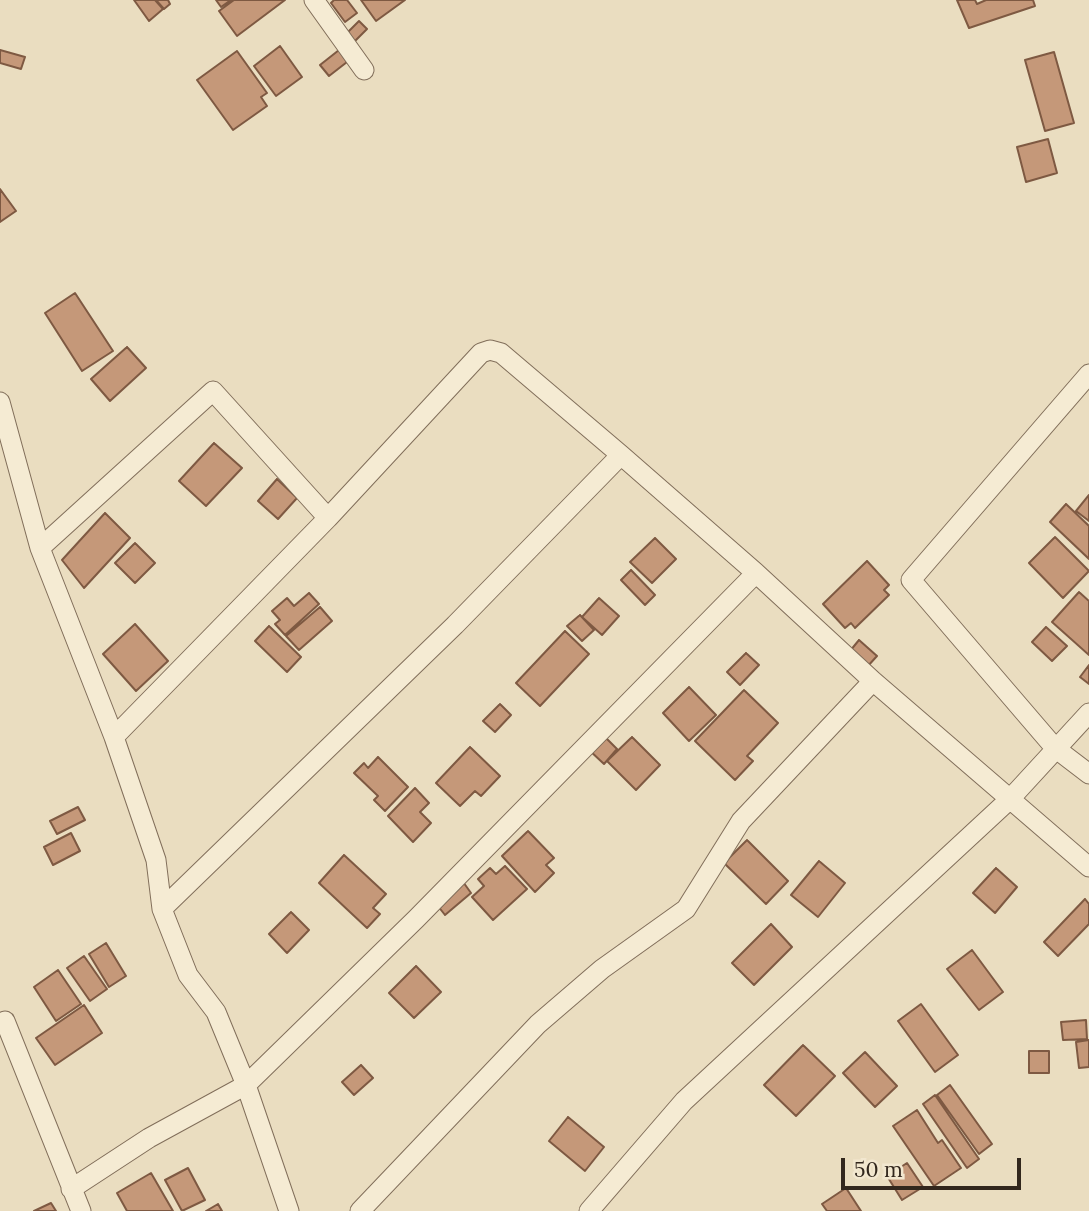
<!DOCTYPE html>
<style>
body{margin:0}
#map{position:relative;width:1089px;height:1211px;overflow:hidden;background:#eaddc0;font-family:Lora,serif}
canvas{display:block}
.scale{position:absolute;left:841px;top:1158px;width:180px;height:32px;box-sizing:border-box;border:4px solid #32271d;border-top:0;padding-left:9px;font-size:21px;line-height:24px;white-space:nowrap;color:#32271d;-webkit-text-stroke:5px #f2e7cf;paint-order:stroke}
</style>
<div id="map">
<canvas width="1089" height="1211"></canvas>
<div class="scale">50 m</div>
</div>
<script>
const ctx = document.querySelector('canvas').getContext('2d');
ctx.lineJoin = 'round';
function paint(path, color) { ctx.fillStyle = color; ctx.fill(path, 'evenodd'); }
const toPath = rows => new Path2D(rows.map(r => 'M' + r).join(''));
function stroke(path, color, width, dash) { ctx.strokeStyle = color; ctx.lineWidth = width; ctx.lineCap = dash ? 'butt' : 'round'; ctx.setLineDash(dash || []); ctx.stroke(path); }
const building = toPath([
 [134,0,155,0,163,9,149,21,134,0],
 [156,0,168,0,170,4,164,9,156,0],
 [216,0,231,0,221,7,216,0],
 [234,0,285,0,237,36,219,11,234,0],
 [334,0,347,0,357,13,345,22,331,3,334,0],
 [361,0,405,0,376,21,361,0],
 [957,0,975,0,977,4,986,0,1033,0,1035,6,969,28,957,0],
 [359,21,367,29,354,42,346,34,359,21],
 [280,46,302,77,276,96,254,66,280,46],
 [0,50,25,57,21,69,0,63,0,50],
 [339,50,347,62,329,76,320,65,339,50],
 [237,51,267,93,261,97,267,106,233,130,197,80,237,51],
 [1054,52,1074,123,1045,131,1025,60,1054,52],
 [1048,139,1057,173,1026,182,1017,147,1048,139],
 [0,189,16,211,0,222,0,189],
 [75,293,113,351,82,371,45,313,75,293],
 [127,347,146,368,110,401,91,379,127,347],
 [214,443,242,468,206,506,179,481,214,443],
 [277,479,297,498,278,519,258,501,277,479],
 [1089,495,1089,521,1076,511,1089,495],
 [1066,504,1089,526,1089,559,1050,522,1066,504],
 [105,513,130,538,84,588,62,560,105,513],
 [1055,537,1089,571,1063,598,1029,563,1055,537],
 [655,538,676,559,652,583,630,562,655,538],
 [135,543,155,563,135,583,115,563,135,543],
 [867,561,889,585,884,590,889,595,855,628,851,623,845,628,823,604,867,561],
 [631,570,655,595,645,605,621,580,631,570],
 [1079,592,1089,601,1089,655,1052,622,1079,592],
 [309,593,319,604,285,635,275,624,280,620,272,611,287,598,294,606,309,593],
 [599,598,619,616,602,635,582,617,599,598],
 [320,607,332,621,299,650,286,636,320,607],
 [580,615,594,630,582,641,567,626,580,615],
 [135,624,168,661,136,691,103,654,135,624],
 [269,626,301,657,287,672,255,641,269,626],
 [1046,627,1067,646,1052,661,1032,642,1046,627],
 [565,631,589,654,540,706,516,683,565,631],
 [859,640,877,656,867,667,850,651,859,640],
 [746,653,759,665,740,685,727,672,746,653],
 [1089,665,1089,684,1080,677,1089,665],
 [689,687,716,715,689,741,663,713,689,687],
 [744,690,778,723,747,756,753,761,735,780,695,741,744,690],
 [500,704,511,715,495,732,483,721,500,704],
 [602,734,617,749,604,764,588,749,602,734],
 [632,737,660,765,636,790,607,761,632,737],
 [470,747,500,776,481,796,475,791,460,806,436,783,470,747],
 [378,757,408,787,385,811,374,800,378,796,354,773,364,763,368,768,378,757],
 [415,788,429,803,420,812,431,823,413,842,388,816,415,788],
 [78,807,85,820,57,834,50,821,78,807],
 [528,831,554,858,546,865,554,873,535,892,502,856,528,831],
 [71,833,80,851,53,865,44,847,71,833],
 [747,840,788,881,766,904,724,863,747,840],
 [344,855,386,894,373,908,380,914,367,928,319,883,344,855],
 [819,861,845,883,818,917,791,895,819,861],
 [505,866,527,889,493,920,472,897,484,886,478,879,490,868,496,874,505,866],
 [996,868,1017,887,995,913,973,893,996,868],
 [461,879,471,893,445,915,434,901,461,879],
 [1085,899,1089,904,1089,924,1058,956,1044,942,1085,899],
 [291,912,309,930,287,953,269,934,291,912],
 [771,924,792,947,754,985,732,963,771,924],
 [106,943,126,976,109,987,89,954,106,943],
 [972,950,1003,992,979,1010,947,969,972,950],
 [84,956,107,989,90,1001,67,968,84,956],
 [416,966,441,992,414,1018,389,993,416,966],
 [58,970,81,1004,56,1021,34,987,58,970],
 [921,1004,958,1055,935,1072,898,1021,921,1004],
 [84,1005,102,1033,55,1065,36,1038,84,1005],
 [1086,1020,1087,1039,1063,1040,1061,1022,1086,1020],
 [1089,1040,1089,1067,1079,1068,1076,1042,1089,1040],
 [803,1045,835,1076,796,1116,764,1085,803,1045],
 [1029,1051,1049,1051,1049,1073,1029,1073,1029,1051],
 [865,1052,897,1086,875,1107,843,1073,865,1052],
 [361,1065,373,1078,354,1095,342,1082,361,1065],
 [950,1085,992,1144,979,1154,937,1095,950,1085],
 [935,1095,979,1159,967,1168,923,1104,935,1095],
 [917,1110,938,1143,942,1140,961,1168,934,1186,893,1126,917,1110],
 [568,1117,604,1147,585,1171,549,1141,568,1117],
 [907,1163,923,1187,902,1200,887,1176,907,1163],
 [188,1168,205,1200,182,1211,165,1180,188,1168],
 [151,1173,173,1211,127,1211,117,1193,151,1173],
 [846,1188,861,1211,827,1211,822,1204,846,1188],
 [51,1203,56,1211,34,1211,51,1203],
 [218,1204,222,1211,206,1211,218,1204]
]);
paint(building, '#c59879');
stroke(building, '#7e5942', 2);
const street = toPath([
 [314,0,364,70],
 [1089,374,911,580,1055,748,1089,774],
 [0,402,40,548,114,737,156,860,162,909,188,975,216,1012,246,1085,289,1211],
 [40,548,213,391,328,518],
 [114,737,328,518,481,353,490,350,501,353,621,455,756,573,873,681,1089,867],
 [162,909,455,625,621,455],
 [5,1021,81,1211],
 [71,1189,149,1138,246,1085,416,919,756,573],
 [360,1211,538,1024,602,969,686,909,741,821,873,681],
 [589,1211,684,1101,1010,799,1089,713]
]);
stroke(street, '#816e5a', 21);
stroke(street, '#f5ebd3', 19);
</script>
